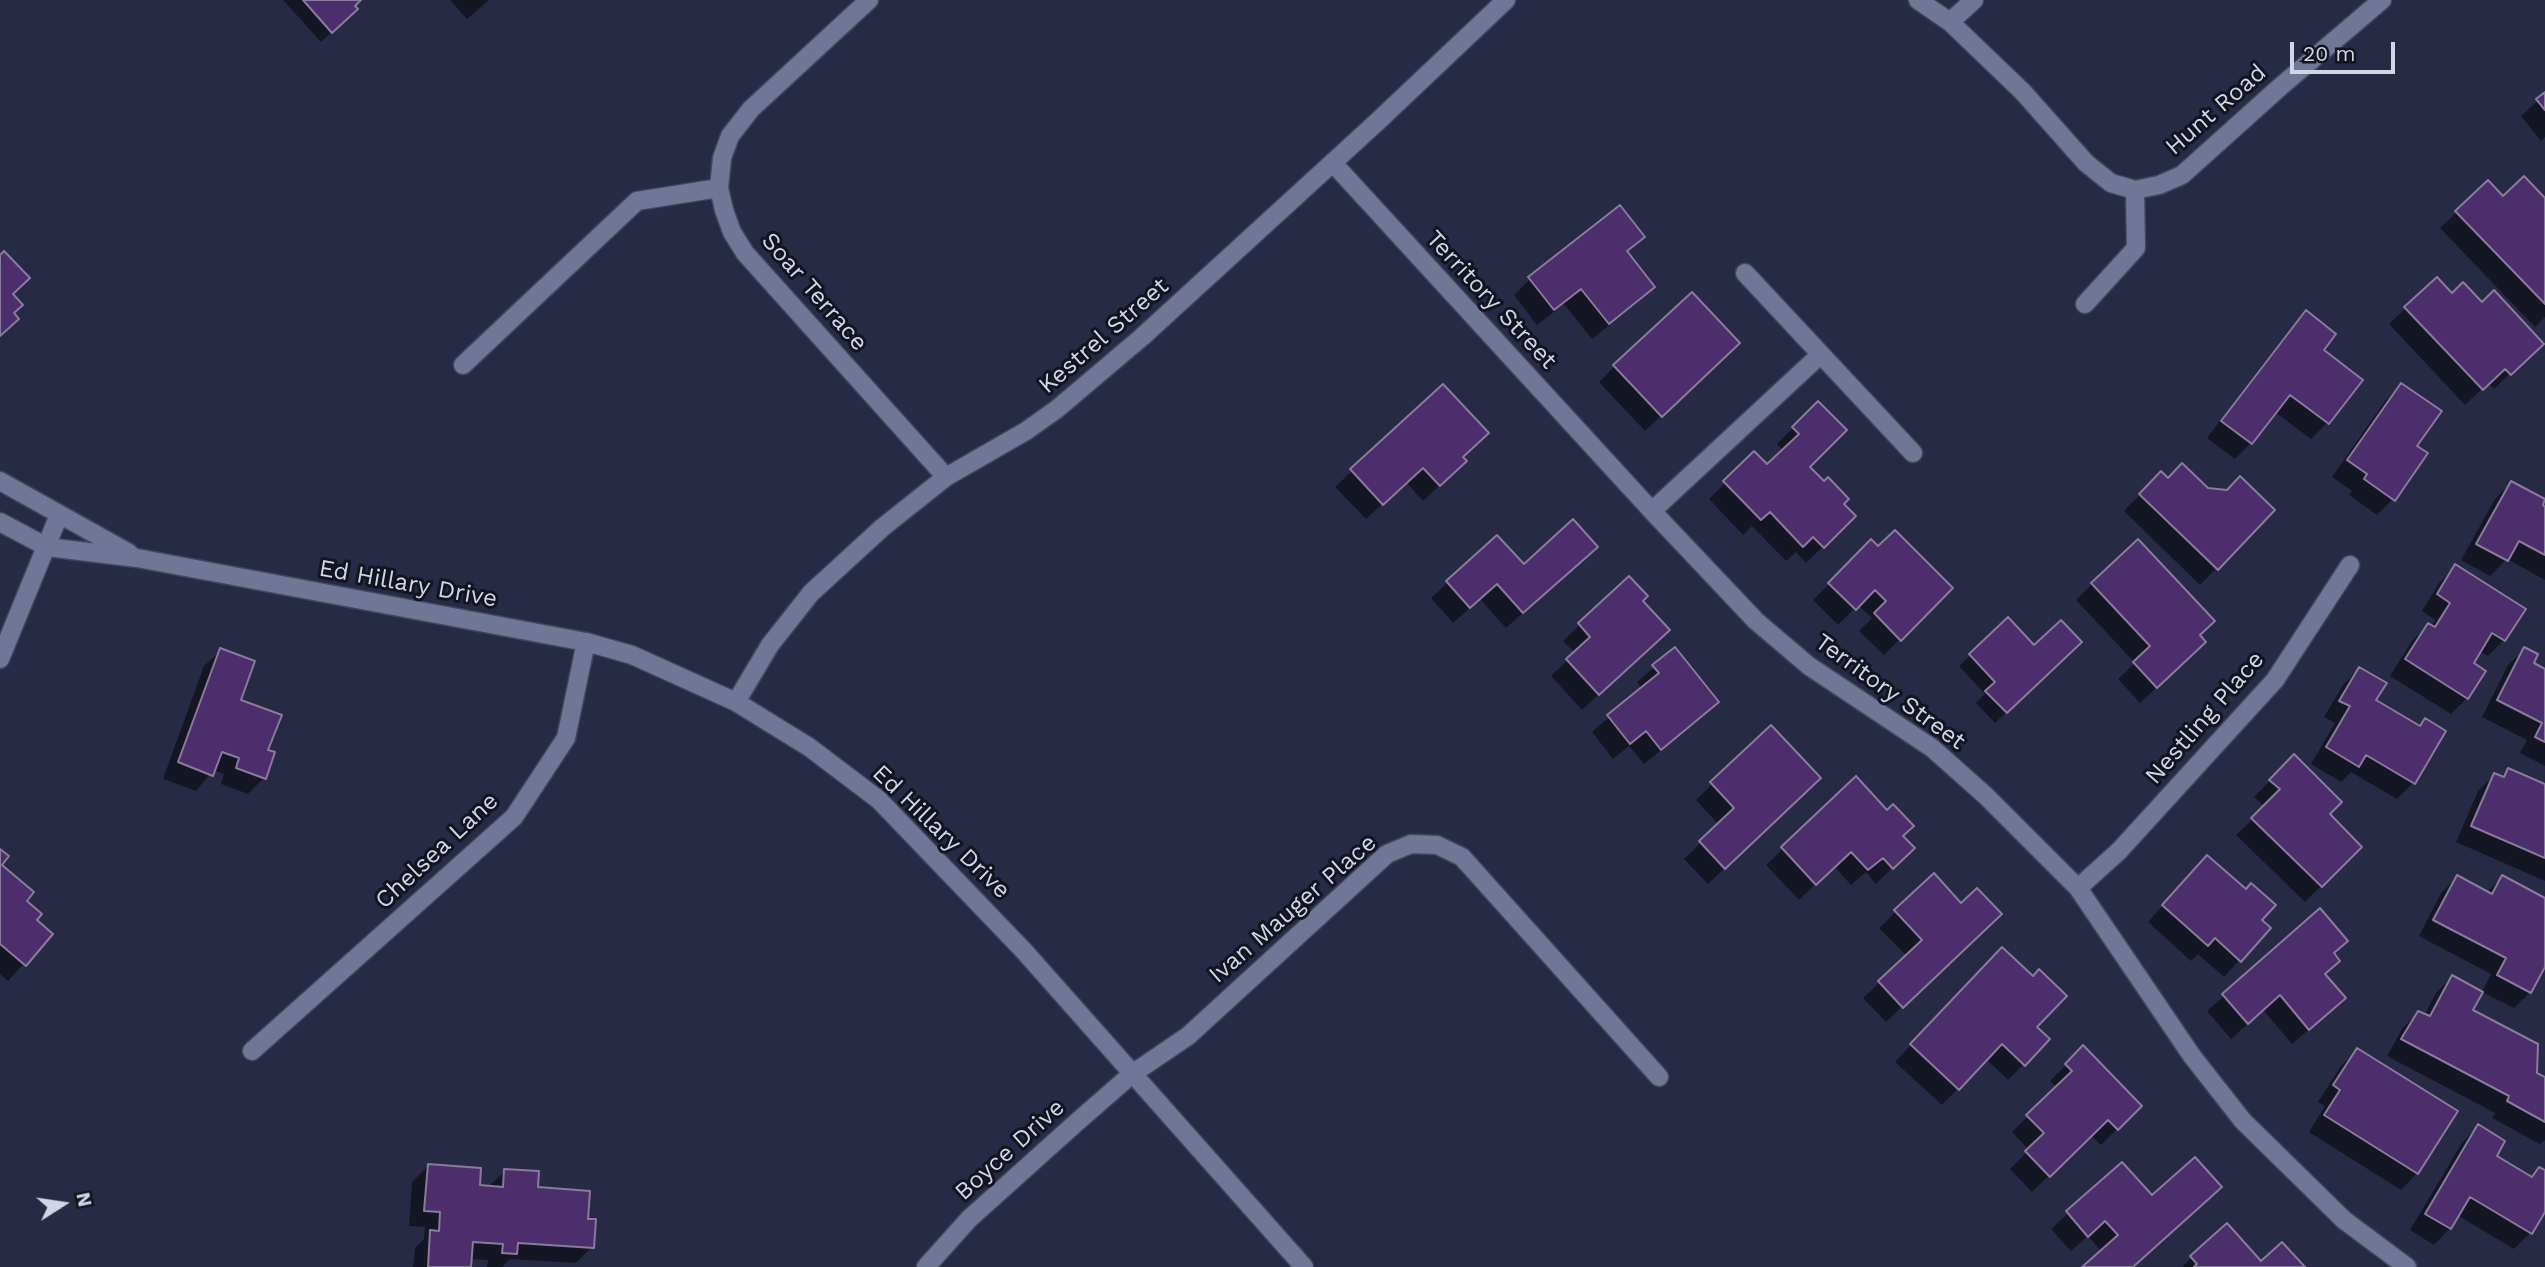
<!DOCTYPE html>
<style>
body{margin:0}
#map{position:relative;width:2545px;height:1267px;overflow:hidden;background:#272a45;font-family:"Work Sans",sans-serif}
canvas{display:block}
.north{position:absolute;left:28px;top:1169px;width:70px;height:70px;-webkit-text-stroke:5px #121420;paint-order:stroke;rotate:78deg;font-size:19px;font-weight:700;line-height:28px;text-align:center;color:#d2d5e7}
.north::after{content:'';display:block;margin:auto;width:24px;height:32px;background:#d2d5e7;clip-path:polygon(50% 0,100% 100%,50% 72%,0 100%)}
.scale{position:absolute;left:2290px;top:42px;width:105px;height:32px;box-sizing:border-box;border:4px solid #d2d5e7;border-top:0;padding-left:9px;font-size:21px;line-height:24px;white-space:nowrap;color:#d2d5e7;-webkit-text-stroke:5px #121420;paint-order:stroke}
</style>
<div id="map">
<canvas width="2545" height="1267"></canvas>
<div class="north">N</div>
<div class="scale">20 m</div>
</div>
<script>
const ctx = document.querySelector('canvas').getContext('2d');
ctx.lineJoin = 'round';
function paint(path, color) { ctx.fillStyle = color; ctx.fill(path, 'evenodd'); }
const toPath = rows => new Path2D(rows.map(r => 'M' + r).join(''));
function stroke(path, color, width, dash) { ctx.strokeStyle = color; ctx.lineWidth = width; ctx.lineCap = dash ? 'butt' : 'round'; ctx.setLineDash(dash || []); ctx.stroke(path); }
function write(font, color, halo, rows, align = 'center') {
  ctx.font = font + ' "Work Sans",sans-serif'; ctx.lineWidth = 6; ctx.setLineDash([]); ctx.textBaseline = 'middle'; ctx.strokeStyle = halo; ctx.fillStyle = color; for (const [text, x, y, turn = 0] of rows) {
    ctx.save(); ctx.translate(x, y); ctx.rotate((+turn || 0) * Math.PI / 180); ctx.textAlign = isNaN(turn) ? turn : align; if (halo) ctx.strokeText(text, 0, 0); ctx.fillText(text, 0, 0); ctx.restore();
  }
}
paint(toPath([
 [283,0,359,0,345,20,321,42],
 [450,0,489,0,467,19],
 [2545,94,2545,137,2541,141,2521,116],
 [2488,183,2503,198,2545,201,2545,317,2535,327,2440,228],
 [1643,236,1626,253,1653,287,1637,303,1592,339,1564,304,1537,325,1514,295,1530,279],
 [2437,279,2452,295,2482,305,2541,343,2494,389,2488,383,2465,405,2389,324],
 [2306,313,2321,351,2360,380,2327,423,2311,439,2275,412,2251,443,2235,459,2207,438,2290,329],
 [1721,359,1645,431,1599,382,1615,366],
 [2401,385,2415,446,2393,499,2377,515,2349,495,2352,491,2332,477,2385,401],
 [1443,386,1461,457,1449,477,1423,501,1406,482,1366,519,1335,487],
 [1818,403,1808,467,1854,516,1806,563,1796,552,1786,561,1752,526,1743,535,1709,499,1754,454,1767,467,1784,451,1777,444],
 [2161,473,2168,480,2207,489,2273,510,2200,585,2124,511],
 [2511,483,2545,509,2545,580,2507,559,2490,576,2461,560,2495,499],
 [1497,537,1523,566,1579,563,1506,628,1480,599,1453,623,1431,598],
 [1871,542,1878,549,1951,588,1884,655,1859,631,1872,618,1858,605,1838,625,1813,600],
 [2455,567,2504,640,2488,656,2479,651,2471,663,2467,698,2451,714,2390,676,2412,641,2428,625,2431,627,2435,620,2422,611,2439,583],
 [1629,578,1641,602,1651,646,1582,710,1551,676,1575,653,1563,641],
 [2092,584,2188,658,2140,703,2118,679,2135,663,2076,600],
 [2008,620,2034,648,2069,653,1995,723,1976,703,1985,694,1959,666],
 [1675,649,1717,702,1701,718,1644,764,1629,746,1613,759,1592,732,1642,689,1637,682],
 [2525,649,2531,664,2545,671,2545,766,2520,753,2527,740,2482,717,2508,665],
 [221,650,239,701,266,751,264,778,248,794,221,784,224,774,213,770,196,791,163,779,204,666],
 [2359,669,2374,701,2419,727,2425,721,2444,731,2413,783,2397,799,2351,772,2341,782,2311,764,2335,723,2324,717,2343,685],
 [2294,756,2327,814,2360,847,2305,902,2236,835,2265,807,2254,797],
 [2508,770,2545,786,2545,881,2456,842,2478,791,2494,775,2501,777],
 [1856,779,1912,848,1876,884,1866,872,1851,885,1834,866,1799,900,1766,865],
 [1712,784,1802,794,1708,884,1684,859,1719,825,1696,800],
 [0,866,35,920,51,934,8,981,0,974],
 [2192,873,2269,928,2224,977,2198,954,2191,961,2148,922],
 [1933,876,1984,930,1886,1022,1863,998,1907,956,1879,928],
 [2457,877,2486,893,2502,877,2545,900,2545,964,2530,992,2514,1008,2482,992,2491,974,2419,936,2441,893],
 [2319,911,2332,954,2323,975,2327,1014,2292,1044,2263,1010,2231,1039,2207,1011],
 [1986,965,2033,978,2035,1027,2024,1064,2008,1080,1986,1059,1942,1105,1895,1062],
 [2452,977,2470,1011,2535,1074,2545,1079,2545,1140,2540,1144,2492,1118,2495,1113,2387,1056,2402,1029,2418,1013,2424,1016,2436,993],
 [2083,1048,2140,1106,2101,1145,2091,1135,2032,1192,2010,1169,2029,1150,2012,1132,2057,1088,2050,1081],
 [2357,1050,2456,1111,2417,1173,2401,1190,2309,1132,2325,1106,2318,1102,2341,1066],
 [2478,1126,2494,1157,2530,1178,2539,1169,2545,1172,2545,1208,2530,1233,2514,1249,2457,1215,2450,1228,2434,1245,2410,1230,2462,1143],
 [2122,1164,2132,1267,2085,1267,2102,1252,2088,1236,2071,1251,2051,1229],
 [428,1166,478,1187,488,1187,505,1171,587,1220,592,1247,576,1263,510,1259,502,1267,487,1267,488,1260,470,1259,469,1267,413,1267,415,1248,424,1239,425,1227,409,1226,412,1182],
 [2192,1257,2261,1263,2303,1267,2182,1267]
]), '#0007');
const building = toPath([
 [303,0,361,0,355,6,358,9,332,33,303,0],
 [2545,92,2545,110,2536,99,2545,92],
 [2524,176,2545,198,2545,304,2455,211,2488,180,2503,196,2524,176],
 [1620,205,1645,237,1627,251,1655,287,1609,324,1581,289,1554,310,1528,277,1620,205],
 [4,251,30,278,13,294,23,305,14,313,19,319,0,336,0,255,4,251],
 [2437,277,2452,293,2463,282,2482,302,2494,290,2544,344,2511,375,2505,369,2483,390,2404,307,2437,277],
 [1692,292,1740,343,1662,417,1613,365,1692,292],
 [2306,310,2336,334,2324,350,2363,380,2329,424,2290,395,2252,444,2221,421,2306,310],
 [2401,383,2442,411,2417,446,2428,453,2395,501,2364,479,2367,474,2347,460,2401,383],
 [1443,384,1489,433,1463,457,1467,461,1440,486,1423,468,1383,505,1350,469,1443,384],
 [1818,401,1847,430,1810,467,1824,481,1828,477,1849,499,1844,504,1856,516,1824,548,1813,537,1803,547,1770,512,1761,520,1723,481,1754,451,1767,464,1799,434,1792,427,1818,401],
 [2182,463,2208,488,2227,490,2240,476,2275,510,2218,570,2139,494,2161,471,2168,478,2182,463],
 [2511,481,2545,499,2543,505,2545,507,2545,555,2519,541,2508,561,2476,544,2511,481],
 [1573,519,1598,547,1523,613,1497,584,1470,608,1446,581,1497,535,1524,564,1573,519],
 [1895,530,1953,588,1901,641,1874,613,1886,601,1875,590,1856,610,1828,583,1871,539,1878,546,1895,530],
 [2138,539,2215,621,2200,635,2206,642,2157,688,2133,662,2150,646,2091,583,2138,539],
 [2455,564,2526,609,2505,641,2492,633,2474,663,2486,671,2468,699,2405,659,2428,623,2435,627,2450,603,2437,594,2455,564],
 [1629,576,1648,596,1643,601,1670,630,1599,695,1566,659,1590,637,1578,623,1629,576],
 [2008,617,2034,645,2061,620,2082,642,2007,713,1985,691,1995,682,1969,654,2008,617],
 [1675,647,1719,702,1661,750,1646,731,1630,744,1607,715,1659,673,1652,665,1675,647],
 [2524,647,2538,654,2534,663,2545,669,2545,742,2535,737,2542,723,2497,700,2524,647],
 [220,648,255,661,241,700,282,715,268,750,275,752,266,779,236,768,239,758,222,752,213,776,178,762,220,648],
 [2359,667,2387,683,2376,700,2420,726,2425,718,2446,731,2415,784,2366,755,2359,767,2326,747,2350,706,2339,701,2359,667],
 [1771,725,1821,778,1725,869,1699,841,1734,808,1710,782,1771,725],
 [2294,754,2342,802,2330,814,2362,847,2322,887,2251,818,2280,789,2269,780,2294,754],
 [2508,768,2545,784,2545,858,2471,826,2494,773,2504,777,2508,768],
 [1856,776,1887,810,1893,804,1914,826,1903,836,1915,848,1893,869,1883,858,1868,870,1851,852,1816,885,1781,847,1856,776],
 [0,849,9,856,2,865,34,892,27,901,42,914,37,920,53,934,26,966,0,944,0,849],
 [2207,855,2246,889,2251,883,2276,905,2262,920,2271,928,2241,962,2215,938,2208,946,2162,905,2207,855],
 [1934,873,1961,903,1977,888,2002,914,1903,1008,1878,981,1922,940,1894,910,1934,873],
 [2457,875,2492,894,2502,875,2545,898,2545,967,2531,993,2497,975,2506,958,2433,920,2457,875],
 [2320,908,2348,941,2334,953,2340,961,2325,974,2346,998,2309,1030,2280,995,2248,1024,2222,994,2320,908],
 [2002,947,2033,976,2039,969,2067,996,2037,1027,2050,1039,2025,1066,2002,1044,1959,1090,1910,1044,2002,947],
 [2452,975,2483,992,2473,1010,2538,1044,2537,1073,2545,1077,2545,1122,2507,1101,2509,1096,2401,1039,2418,1011,2430,1016,2452,975],
 [2083,1045,2142,1106,2118,1130,2108,1120,2050,1177,2025,1151,2044,1133,2026,1115,2072,1071,2065,1064,2083,1045],
 [2357,1048,2458,1111,2418,1174,2324,1115,2340,1090,2333,1085,2357,1048],
 [2478,1124,2505,1141,2497,1156,2532,1177,2539,1167,2545,1170,2545,1212,2532,1234,2470,1197,2451,1229,2425,1214,2478,1124],
 [2195,1157,2222,1187,2133,1267,2082,1267,2118,1235,2105,1221,2088,1237,2066,1211,2122,1162,2152,1195,2195,1157],
 [428,1164,481,1168,480,1185,503,1187,504,1169,539,1171,538,1187,590,1191,588,1219,596,1219,594,1248,518,1243,517,1254,502,1253,503,1244,473,1242,471,1267,428,1267,430,1230,439,1231,440,1212,424,1211,428,1164],
 [2227,1223,2261,1261,2282,1242,2305,1267,2194,1267,2197,1264,2190,1256,2227,1223]
]);
paint(building, '#4d2e6d');
stroke(building, '#897b9b', 2);
const minor = toPath([
 [869,0,751,109,730,136,722,158,719,188,724,210,732,232,745,253,946,477],
 [1918,0,1950,22,2023,92,2086,163,2111,183,2135,190,2159,185,2182,175,2280,87,2382,0],
 [1950,22,1974,0],
 [1333,163,1652,511,1756,621,1809,666,1932,748,1986,796,2078,888,2192,1056,2243,1121,2344,1220,2407,1267],
 [1745,273,1913,453],
 [2085,304,2136,248,2135,190],
 [463,365,637,201,719,188],
 [0,481,129,553],
 [1652,511,1820,355],
 [0,522,47,547,137,558,586,642,632,655,736,702,809,747,879,800,1024,951,1304,1267],
 [0,659,59,515],
 [736,702,770,645,811,593,883,527,946,477,1026,431,1057,409,1142,337,1377,122,1506,0],
 [2078,888,2119,851,2275,680,2350,565],
 [252,1051,514,817,566,738,586,642],
 [926,1267,969,1219,1077,1122,1132,1074,1188,1036,1387,854,1411,844,1437,845,1462,857,1659,1077]
]);
stroke(minor, '#42455c', 21);
stroke(minor, '#707695', 18);
write('24px', '#d2d5e7', '#121420', [
 ["Hunt Road",2216,110,-41],
 ["Soar Terrace",814,292,49],
 ["Territory Street",1491,300,47],
 ["Kestrel Street",1104,336,-41],
 ["Ed Hillary Drive",408,584,10],
 ["Territory Street",1890,692,36],
 ["Nestling Place",2205,718,-49],
 ["Ed Hillary Drive",941,832,44],
 ["Chelsea Lane",437,851,-43],
 ["Ivan Mauger Place",1293,909,-41],
 ["Boyce Drive",1010,1150,-42]
]);
</script>
